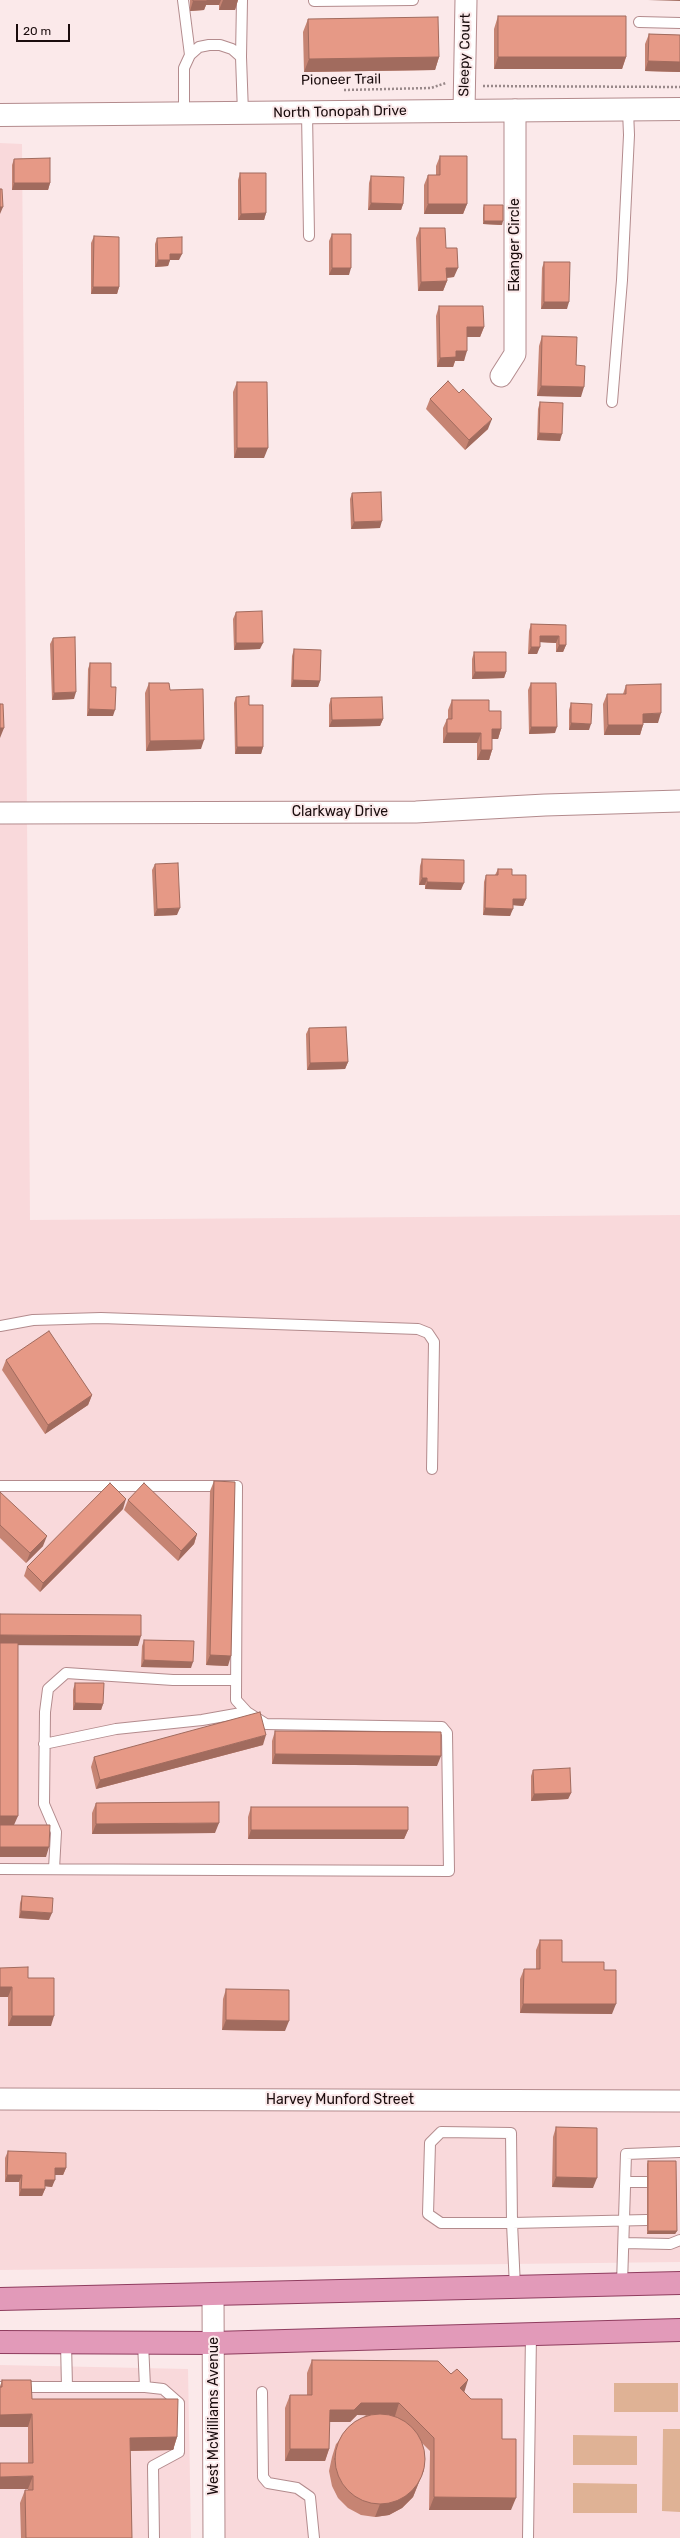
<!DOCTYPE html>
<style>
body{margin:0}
#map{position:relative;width:680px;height:2538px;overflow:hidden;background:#fbe9ea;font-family:Rubik,sans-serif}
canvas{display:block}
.scale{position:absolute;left:16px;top:24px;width:54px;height:18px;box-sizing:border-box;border:2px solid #1a0c0d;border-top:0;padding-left:5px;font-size:12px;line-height:14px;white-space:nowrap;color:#1a0c0d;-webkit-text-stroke:3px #fbe9ea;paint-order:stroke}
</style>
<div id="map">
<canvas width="680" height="2538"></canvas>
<div class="scale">20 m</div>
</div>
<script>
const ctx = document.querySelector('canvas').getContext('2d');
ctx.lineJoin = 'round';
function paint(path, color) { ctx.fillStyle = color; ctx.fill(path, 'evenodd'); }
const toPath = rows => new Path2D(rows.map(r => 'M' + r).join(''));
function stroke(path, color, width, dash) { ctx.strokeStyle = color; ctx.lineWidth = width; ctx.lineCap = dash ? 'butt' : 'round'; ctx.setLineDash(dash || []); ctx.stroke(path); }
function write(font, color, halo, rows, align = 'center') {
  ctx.font = font + ' Rubik,sans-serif'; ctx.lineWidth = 4; ctx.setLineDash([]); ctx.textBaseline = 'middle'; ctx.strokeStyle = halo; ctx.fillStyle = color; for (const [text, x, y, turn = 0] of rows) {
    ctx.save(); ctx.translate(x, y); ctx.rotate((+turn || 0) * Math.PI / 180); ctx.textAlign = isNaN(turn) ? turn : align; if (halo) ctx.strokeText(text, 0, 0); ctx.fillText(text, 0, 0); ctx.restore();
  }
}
paint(toPath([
 [0,143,22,144,30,1220,680,1215,680,2262,0,2270],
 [680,2330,680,2538,214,2538,213,2343],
 [0,2365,188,2369,191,2538,0,2538]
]), '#f9d9db');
paint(toPath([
 [614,2383,678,2383,678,2412,614,2412],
 [663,2429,680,2429,680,2512,662,2511],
 [573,2435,637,2436,637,2465,573,2465],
 [573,2483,637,2484,637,2513,573,2513]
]), '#dfb295');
const lane = toPath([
 [183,0,190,55],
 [314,1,413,0],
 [639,22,680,23],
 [241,57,242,0],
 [307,112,309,236],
 [184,113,184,68,190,55,199,47,209,45,220,45,232,49,241,57,243,113],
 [612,402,622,280,629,135,628,110],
 [0,1326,33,1320,101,1318,418,1329,428,1333,434,1342,432,1469],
 [0,1486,237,1486,236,1700,247,1712,266,1724,442,1727,447,1733,449,1871,0,1869],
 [44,1744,116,1729,202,1720,247,1712],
 [54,1869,56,1832,44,1804,45,1712,48,1689,66,1673,173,1680,236,1680],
 [441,2132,511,2133,512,2223,441,2223,428,2214,430,2143,441,2132],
 [626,2182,647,2182],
 [624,2243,670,2244,680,2240],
 [622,2284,626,2154,680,2152],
 [515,2287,512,2223,647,2220],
 [66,2343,67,2387,145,2387],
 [143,2343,145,2387,163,2389,179,2403,179,2452,153,2466,154,2538],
 [0,2387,67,2387],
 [262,2392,263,2477,268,2483,297,2488,310,2497,314,2538],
 [528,2538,531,2335]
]);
const street = toPath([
 [464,111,466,0],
 [501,376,515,354,515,110],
 [0,813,416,812,545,805,680,801],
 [0,2099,680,2101],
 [213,2294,214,2538]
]);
const secondary = toPath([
 [0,115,680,109]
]);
const primary = toPath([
 [0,2299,680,2283],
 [0,2342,213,2343,680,2330]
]);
stroke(lane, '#b38b8d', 12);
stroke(street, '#b38b8d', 23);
stroke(secondary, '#b38b8d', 24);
stroke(primary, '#8f3d5f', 24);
stroke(toPath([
 [483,86,680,87],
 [344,90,431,88,446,83]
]), '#988889', 2.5, [2, 2]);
stroke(lane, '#fff', 10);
stroke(street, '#fff', 21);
stroke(secondary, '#fff', 22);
stroke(primary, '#e29ab9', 22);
paint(toPath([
 [190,0,238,0,235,10,219,10,219,5,206,5,204,10,190,11],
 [498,16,626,57,622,69,494,69,494,29],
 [308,19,439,57,435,70,304,72,303,32],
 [649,34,680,35,680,72,645,71,645,44],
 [440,156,467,204,463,214,424,214,424,185,428,175,436,175,436,166],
 [14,159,50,183,48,190,12,190,12,165],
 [240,173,266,213,264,220,238,220,238,180],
 [371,176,403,204,401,210,368,210,369,183],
 [484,205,502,225,483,224,483,208],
 [420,228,454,277,447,278,447,281,443,291,418,291,416,238],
 [332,234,349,275,329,275,329,241],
 [94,236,119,287,117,294,91,294,91,243],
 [157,238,179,260,170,260,168,266,155,267,155,244],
 [544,262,567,309,541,309,542,268],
 [439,306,484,327,480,337,467,337,464,361,455,361,453,367,437,367,436,316],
 [542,336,576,365,581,397,537,396,539,346],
 [237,382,264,458,234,458,233,392],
 [459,393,488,429,465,450,426,409,430,399],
 [540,402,560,441,537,440,538,409],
 [352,493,380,528,351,529,350,499],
 [236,612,260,649,234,650,233,619],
 [531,624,566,625,566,645,563,652,556,652,556,643,540,642,537,654,528,654,529,631],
 [53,638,74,699,52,700,50,644],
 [294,649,320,681,318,687,291,687,292,656],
 [474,652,506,672,504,678,472,679,472,659],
 [90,663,111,687,113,716,87,716,88,669],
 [149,683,170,690,201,749,146,751,145,693],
 [531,683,555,733,529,734,528,690],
 [626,685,658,723,643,723,643,725,640,735,604,735,603,704,607,694,623,694],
 [236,697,263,747,261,754,235,754,234,703],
 [331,698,383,719,380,726,329,727,329,705],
 [452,700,489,711,501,729,498,739,492,739,492,750,489,760,477,760,477,743,443,743,443,728,447,719,448,719,448,710],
 [571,703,589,730,569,730,569,710],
 [422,859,461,890,425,889,425,885,419,885,420,866],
 [155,864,177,915,154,916,152,870],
 [498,869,512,875,526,899,523,906,513,905,510,916,483,915,484,882,486,875,495,875],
 [309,1028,348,1062,345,1069,307,1070,306,1034],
 [6,1360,92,1395,88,1405,45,1434,2,1370],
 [214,1481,228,1666,206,1665,210,1491],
 [0,1492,43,1546,26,1563,0,1538],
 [128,1500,197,1534,194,1544,178,1561,124,1510],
 [123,1509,40,1592,24,1576,27,1567],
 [144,1640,191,1668,141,1667,142,1646],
 [75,1683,103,1704,101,1710,73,1710,73,1690],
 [275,1731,437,1766,272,1764,272,1741],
 [263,1745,96,1789,91,1767,94,1757],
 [533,1770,571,1793,568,1799,531,1801,531,1776],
 [96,1803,215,1833,92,1834,92,1813],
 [251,1807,408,1830,404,1839,248,1839,248,1817],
 [22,1896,49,1920,19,1918,20,1903],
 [540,1940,562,1962,604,1970,612,2014,520,2013,520,1979,524,1969,536,1969,536,1950],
 [0,1968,28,1978,51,2026,8,2026,8,1997,0,1997],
 [226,1989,285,2031,222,2030,223,1999],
 [556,2127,593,2188,552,2187,553,2137],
 [8,2151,66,2168,63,2175,55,2175,52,2187,45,2186,45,2189,42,2196,19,2196,19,2182,5,2182,5,2158],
 [648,2161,677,2231,675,2234,647,2234,647,2164],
 [312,2360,464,2392,502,2439,511,2510,429,2510,430,2451,422,2443,424,2470,419,2482,413,2497,402,2508,389,2515,375,2517,361,2515,348,2508,338,2498,332,2486,329,2471,332,2457,336,2444,366,2415,357,2415,350,2422,329,2422,329,2449,325,2461,285,2461,285,2408,290,2395,307,2395,307,2373],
 [2,2380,32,2399,177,2437,173,2450,130,2451,132,2538,21,2538,20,2503,25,2490,28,2490,28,2427,0,2427,0,2386]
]), '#c68473');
paint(toPath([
 [206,0,221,0,219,5,206,5,204,10,190,11,193,1],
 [223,0,238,0,235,10,219,10],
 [648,0,680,0,680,1],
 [439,57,435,70,304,72,309,59],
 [498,57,626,57,622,69,494,69],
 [648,61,680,62,680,72,645,71],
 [14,183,50,183,48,190,12,190],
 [371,203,403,204,401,210,368,210],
 [428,204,467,204,463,214,424,214],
 [0,207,3,207,0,214],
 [266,213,264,220,238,220,241,214],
 [484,221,503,221,502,225,483,224],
 [170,254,182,254,179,260,170,260,168,266,155,267,158,260],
 [332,268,351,268,349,275,329,275],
 [446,268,458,268,454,277,443,278],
 [447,281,443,291,418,291,421,282],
 [93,287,119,287,117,294,91,294],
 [544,302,569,302,567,309,541,309],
 [467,327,484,327,480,337,463,337],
 [456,351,467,351,464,361,455,361,453,367,437,367,440,358],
 [541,386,584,387,581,397,537,396],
 [492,419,488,429,465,450,469,440],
 [539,433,562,434,560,441,537,440],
 [237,448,268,448,264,458,234,458],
 [382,521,380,528,351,529,354,522],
 [540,636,559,636,556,643,538,642],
 [236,643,263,643,260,649,234,650],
 [559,645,566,645,563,652,556,652],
 [531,647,540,647,537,654,528,654],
 [475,672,506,672,504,678,472,679],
 [293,680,320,681,318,687,291,687],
 [76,692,74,699,52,700,54,693],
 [89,709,115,710,113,716,87,716],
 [661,713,658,723,639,723,643,714],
 [383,719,380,726,329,727,332,720],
 [571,723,591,724,589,730,569,730],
 [608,725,643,725,640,735,604,735],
 [531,727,557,727,555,733,529,734],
 [0,728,4,728,0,738],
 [492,729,501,729,498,739,489,739],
 [447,733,481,733,477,743,443,743],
 [204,740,201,749,146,751,150,741],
 [237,747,263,747,261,754,235,754],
 [481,750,492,750,489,760,477,760],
 [422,878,427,878,425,885,419,885],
 [427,882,464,883,461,890,425,889],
 [513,899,526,899,523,906,511,905],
 [180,908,177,915,154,916,157,909],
 [485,908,513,909,510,916,483,915],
 [348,1062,345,1069,307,1070,310,1063],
 [92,1395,88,1405,45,1434,48,1425],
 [126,1499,123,1509,40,1592,43,1583],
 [197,1534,194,1544,178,1561,181,1551],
 [47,1536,43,1546,26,1563,30,1553],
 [0,1635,141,1636,138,1646,0,1645],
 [210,1655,231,1656,228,1666,206,1665],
 [144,1660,193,1662,191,1668,141,1667],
 [75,1703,103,1704,101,1710,73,1710],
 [266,1735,263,1745,96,1789,100,1780],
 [275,1754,441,1756,437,1766,272,1764],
 [571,1793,568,1799,531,1801,534,1794],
 [0,1816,18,1816,14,1825,0,1826],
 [219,1823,215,1833,92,1834,96,1824],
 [251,1830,408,1830,404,1839,248,1839],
 [0,1847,49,1847,46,1857,0,1857],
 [21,1911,52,1913,49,1920,19,1918],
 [0,1987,12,1987,8,1997,0,1997],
 [523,2004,616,2004,612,2014,520,2013],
 [12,2016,54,2016,51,2026,8,2026],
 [226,2020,289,2021,285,2031,222,2030],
 [55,2168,66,2168,63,2175,53,2175],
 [7,2175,22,2175,19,2182,5,2182],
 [556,2177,597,2178,593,2188,552,2187],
 [45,2180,55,2180,52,2187,43,2186],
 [21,2189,45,2189,42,2196,19,2196],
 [648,2231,677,2231,675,2234,647,2234],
 [468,2380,464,2393,460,2388],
 [361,2403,399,2403,395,2416,357,2415,350,2422,325,2422,330,2410],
 [32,2414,28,2427,0,2427,0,2415],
 [177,2437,173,2450,126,2451,130,2438],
 [290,2449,329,2449,325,2461,285,2461],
 [424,2470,419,2482,413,2497,402,2508,389,2515,375,2517,380,2504],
 [33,2476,28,2489,0,2489,0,2477],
 [434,2497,516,2498,511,2510,429,2510]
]), '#a16b5e');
const building = toPath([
 [193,0,207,0,207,1,193,1,193,0],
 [498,16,626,16,626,57,498,57,498,16],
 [438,17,439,57,309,59,308,19,438,17],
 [649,34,680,35,680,62,648,61,649,34],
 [440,156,467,156,467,204,428,204,428,175,440,175,440,156],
 [50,158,50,183,14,183,14,159,50,158],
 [240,173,266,173,266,213,241,214,240,173],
 [371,176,404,177,403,204,371,203,371,176],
 [0,189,2,189,3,207,0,207,0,189],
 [484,205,503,205,503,221,484,221,484,205],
 [420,228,445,228,446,248,457,248,458,268,446,268,447,281,421,282,420,228],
 [332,234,351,234,351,268,332,268,332,234],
 [94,236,119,237,119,287,93,287,94,236],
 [182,237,182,254,170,254,170,260,158,260,157,238,182,237],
 [544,262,570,262,569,302,544,302,544,262],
 [439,306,483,306,484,327,467,327,467,351,456,351,456,357,440,358,439,306],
 [542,336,577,337,576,365,585,366,584,387,541,386,542,336],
 [448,381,459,393,463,389,492,419,469,440,430,399,448,381],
 [237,382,267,382,268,448,237,448,237,382],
 [540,402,563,403,562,434,539,433,540,402],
 [381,492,382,521,354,522,352,493,381,492],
 [262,611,263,643,236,643,236,612,262,611],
 [531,624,566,625,566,645,559,645,559,636,540,636,540,647,531,647,531,624],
 [75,637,76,692,54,693,53,638,75,637],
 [294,649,321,650,320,681,293,680,294,649],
 [474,652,506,652,506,672,475,672,474,652],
 [90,663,111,663,111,687,116,687,115,710,89,709,90,663],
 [149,683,169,683,170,690,203,689,204,740,150,741,149,683],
 [531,683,556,683,557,727,531,727,531,683],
 [661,684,661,713,643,714,643,725,608,725,607,694,626,694,626,685,661,684],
 [249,696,249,705,263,705,263,747,237,747,236,697,249,696],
 [382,697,383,719,332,720,331,698,382,697],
 [452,700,489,700,489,711,501,711,501,729,492,729,492,750,481,750,481,733,447,733,447,719,452,719,452,700],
 [571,703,592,704,591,724,571,723,571,703],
 [0,704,3,704,4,728,0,728,0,704],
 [422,859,464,860,464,883,427,882,427,878,422,878,422,859],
 [178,863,180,908,157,909,155,864,178,863],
 [498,869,512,869,512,875,526,875,526,899,513,899,513,909,485,908,486,875,498,875,498,869],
 [346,1027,348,1062,310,1063,309,1028,346,1027],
 [49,1331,92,1395,48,1425,6,1360,49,1331],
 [214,1481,235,1482,231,1656,210,1655,214,1481],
 [110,1483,126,1499,43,1583,27,1567,110,1483],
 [144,1483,197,1534,181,1551,128,1500,144,1483],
 [0,1492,47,1536,30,1553,0,1525,0,1492],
 [0,1614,141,1615,141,1636,0,1635,0,1614],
 [144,1640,194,1641,193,1662,144,1660,144,1640],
 [0,1643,18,1643,18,1816,0,1816,0,1643],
 [75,1683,104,1683,103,1704,75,1703,75,1683],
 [260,1712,266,1735,100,1780,94,1757,260,1712],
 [275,1731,441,1732,441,1756,275,1754,275,1731],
 [570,1768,571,1793,534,1794,533,1770,570,1768],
 [219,1802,219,1823,96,1824,96,1803,219,1802],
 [251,1807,408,1807,408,1830,251,1830,251,1807],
 [0,1825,50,1825,49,1847,0,1847,0,1825],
 [22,1896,53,1898,52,1913,21,1911,22,1896],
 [540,1940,562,1940,562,1962,604,1962,604,1970,616,1970,616,2004,523,2004,524,1969,540,1969,540,1940],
 [28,1967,28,1978,54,1978,54,2016,12,2016,12,1987,0,1987,0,1968,28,1967],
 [226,1989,289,1990,289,2021,226,2020,226,1989],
 [556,2127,597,2128,597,2178,556,2177,556,2127],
 [8,2151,66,2153,66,2168,55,2168,55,2180,45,2180,45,2189,21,2189,22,2175,7,2175,8,2151],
 [648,2161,676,2161,677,2231,648,2231,648,2161],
 [312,2360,438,2361,451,2374,457,2369,468,2380,460,2388,471,2399,502,2399,502,2439,516,2439,516,2498,434,2497,434,2438,399,2403,361,2403,354,2410,330,2410,329,2449,290,2449,290,2395,312,2395,312,2360],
 [2,2380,31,2380,32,2399,178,2399,177,2437,130,2438,132,2538,26,2538,25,2490,33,2490,33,2476,0,2477,0,2463,33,2463,32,2414,0,2415,0,2387,2,2387,2,2380],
 '335 2459a45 45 0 1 1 90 0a45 45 0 1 1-90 0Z'
]);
paint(building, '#e69986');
stroke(building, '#a16b5e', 1);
write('14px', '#1a0c0d', '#fbe9ea', [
 ["Sleepy Court",465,55,-89],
 ["Pioneer Trail",341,80,-1],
 ["North Tonopah Drive",340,112,-1],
 ["Ekanger Circle",515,245,-90],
 ["Clarkway Drive",340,812],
 ["Harvey Munford Street",340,2100],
 ["West McWilliams Avenue",214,2416,-90]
]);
</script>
